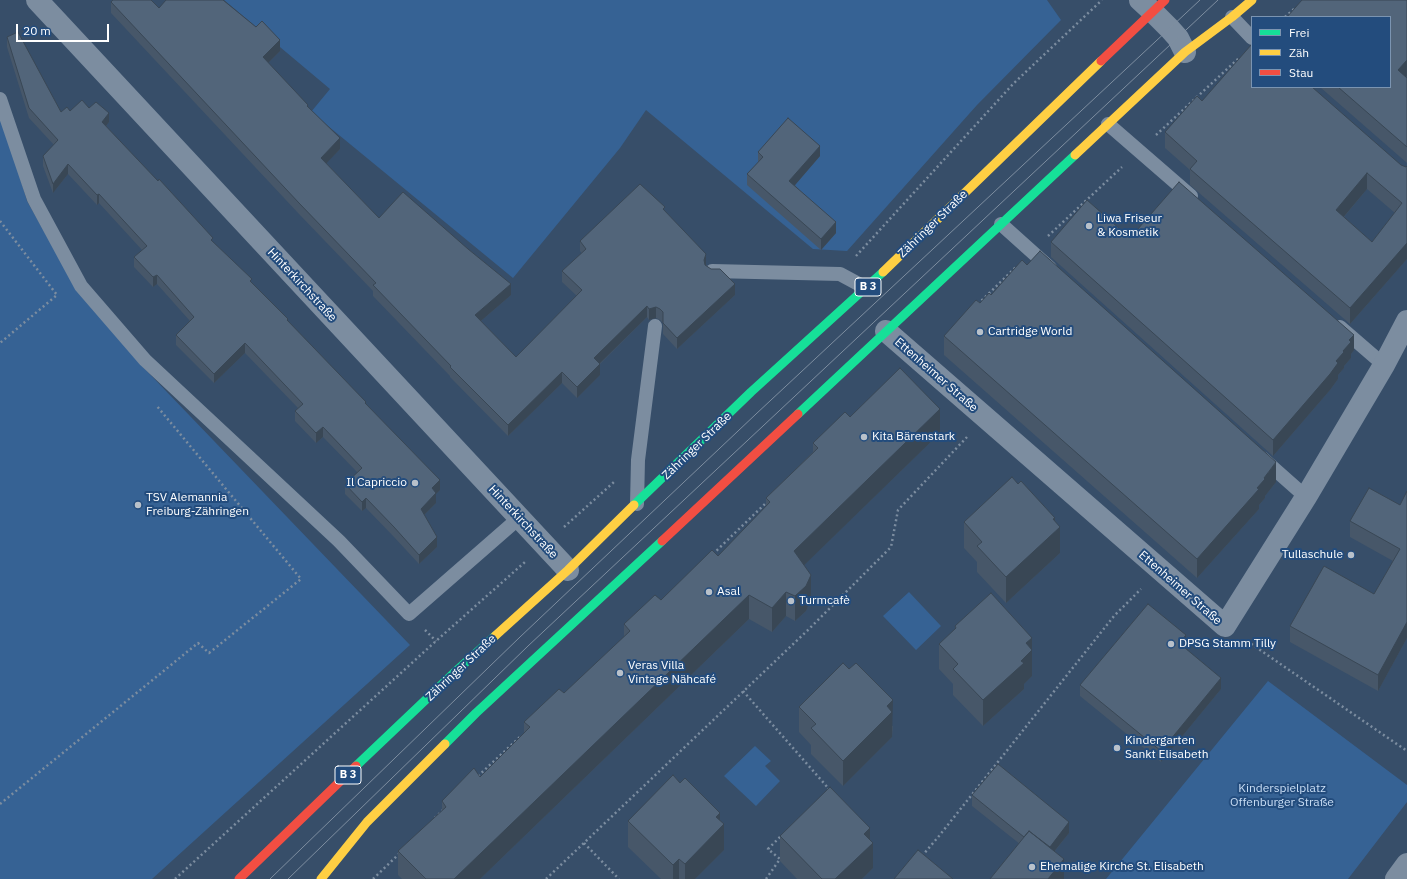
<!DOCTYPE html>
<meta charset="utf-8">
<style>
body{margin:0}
#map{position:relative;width:1407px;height:879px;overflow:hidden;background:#374e69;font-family:"IBM Plex Sans",sans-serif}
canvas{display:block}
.legend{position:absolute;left:1251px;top:16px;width:140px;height:72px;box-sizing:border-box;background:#234c7d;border:1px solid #7b94b1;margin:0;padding:5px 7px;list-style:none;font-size:12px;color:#fff}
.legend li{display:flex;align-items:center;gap:8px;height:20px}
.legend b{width:20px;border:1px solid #7b94b1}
.scale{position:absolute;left:16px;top:24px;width:93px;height:18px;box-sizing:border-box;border:2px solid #fff;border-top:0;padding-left:5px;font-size:12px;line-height:14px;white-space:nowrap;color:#fff;-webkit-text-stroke:3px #234c7d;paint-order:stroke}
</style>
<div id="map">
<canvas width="1407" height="879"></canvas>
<ul class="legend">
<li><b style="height:5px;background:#16e098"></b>Frei</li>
<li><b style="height:5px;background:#ffcf43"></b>Zäh</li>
<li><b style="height:5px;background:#f24e42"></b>Stau</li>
</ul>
<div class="scale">20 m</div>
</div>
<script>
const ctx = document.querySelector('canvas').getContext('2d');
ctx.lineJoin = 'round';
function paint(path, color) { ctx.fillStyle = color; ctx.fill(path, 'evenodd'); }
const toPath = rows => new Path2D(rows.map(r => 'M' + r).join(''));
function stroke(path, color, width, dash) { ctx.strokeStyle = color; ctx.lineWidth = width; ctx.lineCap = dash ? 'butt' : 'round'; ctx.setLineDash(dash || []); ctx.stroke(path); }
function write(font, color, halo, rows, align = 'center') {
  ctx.font = font + ' "IBM Plex Sans",sans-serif'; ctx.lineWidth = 4; ctx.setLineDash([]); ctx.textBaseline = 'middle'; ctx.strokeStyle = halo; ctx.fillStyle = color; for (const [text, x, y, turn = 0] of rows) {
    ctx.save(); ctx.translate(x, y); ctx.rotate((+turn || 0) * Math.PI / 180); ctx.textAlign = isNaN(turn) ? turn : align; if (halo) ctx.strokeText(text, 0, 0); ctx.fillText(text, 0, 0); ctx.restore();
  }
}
paint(toPath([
 [224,0,1047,0,1061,20,977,105,847,251,813,249,646,110,620,148,513,278,311,112,330,89],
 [0,112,27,201,77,290,141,365,410,645,152,879,0,879],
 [909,592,941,626,916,650,883,616],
 [1268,681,1407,785,1407,802,1348,879,1106,879],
 [755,746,771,761,765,766,780,781,756,806,724,776]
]), '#366294');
stroke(toPath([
 [1285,17,1294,9],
 [1156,135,1239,58],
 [0,221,57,295,0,343],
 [1048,236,1122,167],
 [856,256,1013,84,1102,0],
 [978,304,1016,267],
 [564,527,614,482],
 [713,554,767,502],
 [425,630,436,641],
 [1247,641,1407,751],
 [743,691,829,789,828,790],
 [478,776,521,736],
 [0,804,198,643,209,653,301,579,156,405],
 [435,818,444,809],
 [584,843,619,879],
 [922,856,939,836,1114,616,1141,589],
 [175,879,436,641,525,562],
 [373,879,400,853],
 [546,879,809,629,891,547,898,510,967,437],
 [766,879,780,859,768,849,781,836]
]), '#7c8da0', 2.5, [2, 3]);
stroke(toPath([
 [1232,17,1252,38],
 [0,99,34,199,81,286,145,360,339,541,409,614,519,518],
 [1108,124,1191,196],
 [1001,224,1050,268],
 [712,271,840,274,866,288],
 [1340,327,1384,365],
 [1262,458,1306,497],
 [637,504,638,460,655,326]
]), '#7c8da0', 14);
stroke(toPath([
 [37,0,568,570],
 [1140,0,1153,12,1170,29,1178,38,1185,52],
 [886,331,1225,626,1306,497,1384,365,1407,321],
 [1396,879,1407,864]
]), '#7c8da0', 22);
stroke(toPath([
 [798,414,1075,155],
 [634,505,751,392,883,272],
 [445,744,476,713,662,541],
 [356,766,456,671,495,636]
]), '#16e098', 9);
stroke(toPath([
 [1075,155,1185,52,1232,17,1252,0],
 [883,272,1101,61],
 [495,636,568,570,634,505],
 [321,879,367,822,445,744]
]), '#ffcf43', 9);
stroke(toPath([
 [1101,61,1165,0],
 [662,541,798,414],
 [239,879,356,766]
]), '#f24e42', 9);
stroke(toPath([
 [270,879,520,637,756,414,1200,0],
 [288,879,528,646,1218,0]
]), '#7e8ea0', 1);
paint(toPath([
 [1407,0,1407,76,1406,77,1407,78,1407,163,1320,87,1390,87],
 [111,2,159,8,256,27,280,51,268,63,308,107,340,149,326,163,379,218,511,295,481,321,516,357,577,296,562,282,562,271,582,254,580,251,580,241,665,211,706,265,735,295,677,349,663,334,663,323,660,320,656,318,649,320,647,317,600,364,600,375,577,398,562,383,508,436,450,377,450,376,373,296,373,291,299,214,111,13],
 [7,37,61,112,89,108,109,122,106,126,213,242,366,404,440,490,436,494,436,503,424,515,437,547,419,564,394,537,366,508,362,511,345,494,345,484,358,473,323,437,316,443,295,421,295,411,298,408,245,353,214,383,176,345,176,335,190,321,157,284,153,287,134,267,134,257,142,250,99,203,97,205,68,174,53,193,43,166,43,156,54,145,29,118,7,47],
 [1202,101,1401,165,1407,259,1350,324,1190,185,1190,170,1165,148,1165,132],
 [1367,189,1395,213,1372,242,1344,217],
 [758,152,820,156,795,185,836,233,821,250,747,185,747,174,758,163],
 [1130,238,1354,350,1351,354,1351,358,1344,366,1344,368,1338,375,1338,379,1330,390,1273,456,1051,257,1051,242],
 [1027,265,1276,482,1265,496,1265,498,1259,505,1259,509,1197,578,944,355,944,336,980,303,991,295],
 [850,417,940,433,804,565,811,599,806,611,795,621,786,616,772,632,749,619,480,879,402,879,398,875,398,851,442,812,442,801,480,777,524,733,524,722,564,693,624,637,624,624,661,600,718,556,766,507,766,498,813,452,813,443],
 [1407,491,1407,638,1378,691,1290,642,1290,626,1374,594,1393,561,1350,537,1350,521,1400,505],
 [964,522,1055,522,1060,553,1006,603,977,572,977,562,964,548],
 [955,626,1032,676,1024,684,1024,689,983,726,953,695,953,684,939,669,939,644,955,630],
 [1186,646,1184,648,1221,689,1161,762,1080,696,1080,685],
 [799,707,893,726,892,737,843,786,811,754,811,745,799,732],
 [972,795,1069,833,1055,851,1064,879,972,806],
 [628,821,720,821,724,850,695,879,661,879,628,847],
 [780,836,870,840,873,868,862,879,797,879,780,861]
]), '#475769');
paint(toPath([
 [280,40,280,51,263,68,263,57],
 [1407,60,1407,76,1398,86,1398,70],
 [109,113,109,122,102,131,102,122],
 [340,138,340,149,321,169,321,158],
 [820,146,820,156,789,192,789,181],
 [68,164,68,174,53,193,53,184],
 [1367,173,1367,189,1336,226,1336,210],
 [99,194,99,203,97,205,97,195],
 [836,222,836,233,821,250,821,239],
 [1407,243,1407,259,1350,324,1350,308],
 [706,254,706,265,704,270,704,260],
 [157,275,157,284,153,287,153,277],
 [511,284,511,295,475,326,475,315],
 [735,284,735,295,677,349,677,338],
 [647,306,647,317,594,369,594,358],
 [656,307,656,318,649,320,649,309],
 [1354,335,1354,350,1351,354,1351,358,1344,366,1344,368,1338,375,1338,379,1330,390,1273,456,1273,440,1336,361,1349,340],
 [245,343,245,353,214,383,214,374],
 [600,364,600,375,577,398,577,387],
 [562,372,562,383,508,436,508,425],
 [940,409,940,433,794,575,794,551],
 [323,427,323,437,316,443,316,433],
 [1276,462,1276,482,1265,496,1265,498,1259,505,1259,509,1197,578,1197,559,1257,488,1264,478],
 [440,480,440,490,436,494,436,503,421,518,421,509,432,488],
 [366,498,366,508,362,511,362,502],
 [1055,518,1055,532,1060,527,1060,553,1006,603,1006,577,1053,519],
 [437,537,437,547,419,564,419,555],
 [811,575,811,599,806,611,795,621,795,596],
 [786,592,786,616,772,632,772,608],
 [749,595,749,619,480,879,454,879],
 [1407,622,1407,638,1378,691,1378,675],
 [1186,635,1186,646,1179,654,1179,643],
 [1032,638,1032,651,1032,650,1032,676,1024,684,1024,689,983,726,983,700,1021,661,1026,643],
 [1221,678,1221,689,1161,762,1161,751],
 [893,700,892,737,843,786,843,761,887,706],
 [720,813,720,828,724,824,724,850,695,879,685,879,685,864,716,817],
 [1069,822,1069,833,1045,863,1045,853],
 [870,828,870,845,873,843,873,868,862,879,835,879,864,834],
 [679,859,679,879,673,879,673,865],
 [1064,859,1064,879,1048,879]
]), '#394755');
const building = toPath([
 [113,0,151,0,159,8,166,0,223,0,256,27,262,21,280,40,263,57,308,105,307,106,340,138,321,158,379,218,403,192,468,249,511,284,475,315,516,357,582,290,562,271,586,249,580,241,640,184,665,207,663,209,706,254,704,260,705,265,711,269,720,269,735,284,677,338,663,323,663,312,660,309,656,307,649,309,647,306,594,358,600,364,577,387,562,372,508,425,450,367,451,366,373,285,376,283,299,203,111,2,113,0],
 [1302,0,1407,0,1407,60,1398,70,1407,78,1407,147,1338,87,1390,87,1390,17,1287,17,1302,0],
 [18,32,61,112,67,107,70,111,82,100,89,108,96,102,109,113,102,122,158,181,159,179,213,238,211,240,252,279,250,281,288,319,287,320,366,402,365,403,440,480,432,488,436,493,421,509,437,537,419,555,394,527,366,498,362,502,345,484,362,468,323,427,316,433,295,411,303,404,245,343,214,374,176,335,194,317,157,275,153,277,134,257,147,246,99,194,97,195,68,164,53,184,43,156,58,140,29,108,7,37,18,32],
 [1252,44,1252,87,1312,87,1401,165,1406,167,1407,166,1407,243,1350,308,1190,169,1197,161,1165,132,1197,96,1202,101,1252,44],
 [1367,173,1402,203,1372,242,1336,210,1367,173],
 [788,118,820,146,789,181,836,222,821,239,747,174,763,157,758,152,788,118],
 [1179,182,1354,335,1349,340,1351,342,1343,351,1344,352,1336,361,1338,363,1330,374,1273,440,1051,242,1087,200,1130,238,1179,182],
 [1040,251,1276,462,1264,478,1265,479,1257,488,1259,489,1197,559,944,336,976,300,980,303,989,293,991,295,1022,260,1027,265,1040,251],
 [900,368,940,409,794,551,811,575,806,586,795,596,786,592,772,608,749,595,454,879,426,879,398,851,446,807,442,801,474,768,480,777,530,727,524,722,559,689,564,693,630,631,624,624,655,595,661,600,712,550,718,556,770,502,766,498,818,448,813,443,845,412,850,417,900,368],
 [1012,477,1018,484,1021,481,1055,518,1053,519,1060,527,1006,577,977,546,982,542,964,522,1012,477],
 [1369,488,1400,505,1407,491,1407,622,1378,675,1290,626,1324,566,1374,594,1400,549,1350,521,1369,488],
 [991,593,1032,638,1026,643,1032,650,1021,661,1024,663,983,700,953,669,958,664,939,644,956,628,955,626,991,593],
 [1148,604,1186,635,1179,643,1221,678,1161,751,1080,685,1148,604],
 [843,663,849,669,856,663,893,700,887,706,892,712,843,761,811,728,816,724,799,707,843,663],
 [998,764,1069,822,1050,847,1029,831,1024,837,972,795,998,764],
 [673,775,680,783,685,778,720,813,716,817,724,824,685,864,679,859,673,865,628,821,673,775],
 [830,787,870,828,864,834,873,843,835,879,822,879,780,836,830,787],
 [1029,831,1064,859,1048,879,990,879,1029,831],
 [918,850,953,879,894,879,918,850]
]);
paint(building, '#52657a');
stroke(building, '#394755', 1);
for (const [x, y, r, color] of [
 [1089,226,4,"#b9c1ca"],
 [980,332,4,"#b9c1ca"],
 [864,437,4,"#b9c1ca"],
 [415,483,4,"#b9c1ca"],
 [138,505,4,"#b9c1ca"],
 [1351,555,4,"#b9c1ca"],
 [709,592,4,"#b9c1ca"],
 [791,601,4,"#b9c1ca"],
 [1171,644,4,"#b9c1ca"],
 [620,673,4,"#b9c1ca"],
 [1117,748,4,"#b9c1ca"],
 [1032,867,4,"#b9c1ca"]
]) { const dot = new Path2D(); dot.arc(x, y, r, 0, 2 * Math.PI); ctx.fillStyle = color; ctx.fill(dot); stroke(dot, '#234c7d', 1.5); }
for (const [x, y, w] of [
 [868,287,26],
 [348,775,26]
]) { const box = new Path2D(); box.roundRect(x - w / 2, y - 9, w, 18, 3); ctx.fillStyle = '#234c7d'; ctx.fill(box); stroke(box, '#fff', 1); }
write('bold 11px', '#fff', null, [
 ["B 3",868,287],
 ["B 3",348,775]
]);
write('12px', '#fff', '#234c7d', [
 ["Liwa Friseur",1097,219],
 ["& Kosmetik",1097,233],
 ["Cartridge World",988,332],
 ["Kita Bärenstark",872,437],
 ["Il Capriccio",407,483,"right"],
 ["TSV Alemannia",146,498],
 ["Freiburg-Zähringen",146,512],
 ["Tullaschule",1343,555,"right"],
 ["Asal",717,592],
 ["Turmcafè",799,601],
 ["DPSG Stamm Tilly",1179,644],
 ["Veras Villa",628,666],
 ["Vintage Nähcafé",628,680],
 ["Kindergarten",1125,741],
 ["Sankt Elisabeth",1125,755],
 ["Ehemalige Kirche St. Elisabeth",1040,867]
], 'left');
write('12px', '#fff', '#234c7d', [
 ["Zähringer Straße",933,224,-44],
 ["Hinterkirchstraße",302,285,47],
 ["Ettenheimer Straße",936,375,41],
 ["Zähringer Straße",697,446,-44],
 ["Hinterkirchstraße",523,522,47],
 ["Ettenheimer Straße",1180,588,41],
 ["Zähringer Straße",461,668,-43]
]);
write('12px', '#cadef5', '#234c7d', [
 ["Kinderspielplatz",1282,789],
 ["Offenburger Straße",1282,803]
]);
</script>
